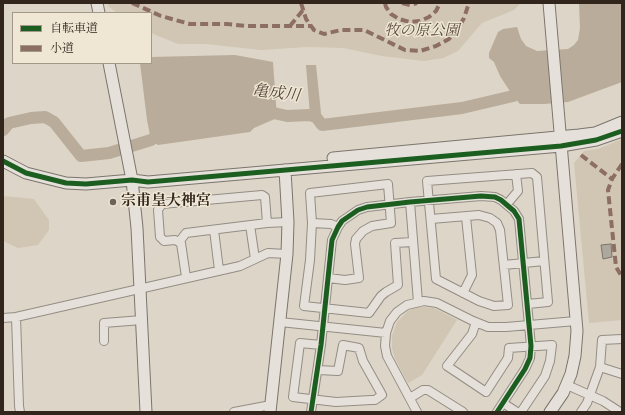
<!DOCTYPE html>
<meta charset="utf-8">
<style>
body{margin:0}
#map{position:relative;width:625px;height:415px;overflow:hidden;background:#ddd5c7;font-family:"Sorts Mill Goudy","Noto Serif JP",serif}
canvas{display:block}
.frame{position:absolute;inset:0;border:4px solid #32251c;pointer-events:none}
.legend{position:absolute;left:12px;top:12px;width:140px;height:52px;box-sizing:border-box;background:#efe6d4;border:1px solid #a3998a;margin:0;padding:5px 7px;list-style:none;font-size:12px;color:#32251c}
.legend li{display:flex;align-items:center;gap:8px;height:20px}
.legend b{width:20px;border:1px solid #a3998a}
</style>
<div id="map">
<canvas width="625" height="415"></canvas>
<div class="frame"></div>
<ul class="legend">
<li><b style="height:5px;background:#1b5e20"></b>自転車道</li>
<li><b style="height:5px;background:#8d6e63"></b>小道</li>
</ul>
</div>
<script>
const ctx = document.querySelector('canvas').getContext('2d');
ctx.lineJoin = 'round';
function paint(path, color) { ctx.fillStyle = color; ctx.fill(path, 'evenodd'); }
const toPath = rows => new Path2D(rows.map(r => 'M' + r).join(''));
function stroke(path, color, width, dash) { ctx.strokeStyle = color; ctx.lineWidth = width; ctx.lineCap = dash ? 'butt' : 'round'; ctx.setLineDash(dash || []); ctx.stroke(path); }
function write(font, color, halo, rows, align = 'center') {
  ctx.font = font + ' "Sorts Mill Goudy","Noto Serif JP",serif'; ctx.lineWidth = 3; ctx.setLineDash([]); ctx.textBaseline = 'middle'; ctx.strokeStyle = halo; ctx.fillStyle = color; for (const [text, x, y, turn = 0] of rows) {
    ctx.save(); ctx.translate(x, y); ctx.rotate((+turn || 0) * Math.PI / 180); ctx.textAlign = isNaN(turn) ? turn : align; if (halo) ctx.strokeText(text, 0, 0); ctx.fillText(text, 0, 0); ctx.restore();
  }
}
paint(toPath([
 [108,3,521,3,514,10,482,23,458,51,443,58,424,61,382,56,343,48,307,47,261,50,206,44,178,44,151,33,151,13,117,13,108,6],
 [622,139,622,320,589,323,574,163,584,151,598,149],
 [3,196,34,199,49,220,49,230,38,245,18,248,3,241],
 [415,307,424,307,434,308,457,320,422,375,408,383,395,359,392,348,392,336,397,322,408,311]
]), '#d1c6b3');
paint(toPath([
 [579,3,622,3,622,82,568,102,544,104,520,104,513,96,500,76,494,62,489,58,489,53,498,32,503,29,517,27,521,39,526,46,537,51,568,49,574,45,578,40,580,28],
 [235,55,273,62,277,118,254,128,250,132,158,145,151,140,147,120,140,63,151,63,151,57],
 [306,65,316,65,321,113,316,117,310,115]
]), '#b9ac9a');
stroke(toPath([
 [260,110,287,116,310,115,316,117,322,125,462,108,513,96,524,84],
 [3,130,9,123,31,118,45,117,54,122,81,156,109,153,151,140,164,130]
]), '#b9ac9a', 12);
const building = toPath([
 [611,244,612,257,603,259,601,245,611,244]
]);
paint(building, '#ada79d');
stroke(building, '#7b756d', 1);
const street = toPath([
 [410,202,418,302],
 [507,204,518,191,516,174],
 [431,219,479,215,490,218,497,223,500,230,508,305,494,306,479,301,436,279,427,181,532,173,537,177,548,302,528,304],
 [312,223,331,224,338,227],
 [250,225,255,259],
 [214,230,219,270],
 [179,242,186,233,267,223,288,222],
 [504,265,544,261],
 [186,277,181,243,175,240,164,241,160,237,158,210,162,204,262,195,265,197,267,223],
 [328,278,345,280,359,278,355,244,356,239,363,231,372,226,391,223,388,184,310,193,312,223,310,260,304,306,369,313,381,296,386,292,398,285,395,243,413,242],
 [463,293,472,275,466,217],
 [16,317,19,406,20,412],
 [3,318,16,317,240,266,268,253,287,254],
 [280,322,386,333],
 [476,322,472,334,447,366,486,392,508,358,509,348,552,345,550,361,545,376,521,412],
 [104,341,104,323,142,320],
 [600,367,622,374],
 [318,370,338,371,343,345,359,348,363,361,381,393,382,395,375,400,371,400,336,402,293,397,300,343,321,345],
 [567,385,603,401,620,412],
 [410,398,423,390,428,390,463,412],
 [503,403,517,412],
 [234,412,271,405],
 [311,412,321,345,332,240,338,227,342,221,358,210,367,207,410,202,481,196,495,197,501,200,514,211,519,219,531,346,530,358,525,369,497,412],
 [417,412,387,356,385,346,386,333,390,321,397,312,407,305,424,301,437,303,473,321,488,327,506,327,576,321],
 [581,412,587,403,600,367,602,340,622,339]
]);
const secondary = toPath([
 [97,3,99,13],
 [549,3,577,331,575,356,571,374,563,393,550,412],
 [109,63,132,180,137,228,146,412],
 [333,158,579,135,595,133,622,122],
 [3,161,26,173,66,183,86,184,132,180,148,182,561,146,596,140,622,131],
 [270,412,287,254,288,222,285,170]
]);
stroke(street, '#938d84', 10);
stroke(secondary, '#7b756d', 13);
stroke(street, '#e5e1da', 8);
stroke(secondary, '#e5e1da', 11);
stroke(toPath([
 [132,3,161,16,190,24,227,24,247,26,311,26],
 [301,3,306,19,314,30,324,34,341,30,364,30,405,50,420,51,436,46,449,39,458,29,464,18,469,3],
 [385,3,386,7,391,14,399,19,410,22,420,21,429,17,436,11,440,3],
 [402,3,410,5,417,3],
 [290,26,303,10],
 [581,155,612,179],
 [622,164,612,179,608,190,616,267,622,277]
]), '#8d6e63', 4, [8, 4]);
stroke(toPath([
 [3,161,26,173,66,183,86,184,132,180,148,182,561,146,596,140,622,131],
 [311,412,321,345,332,240,338,227,342,221,358,210,367,207,410,202,481,196,495,197,501,200,514,211,519,219,531,346,530,358,525,369,497,412]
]), '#1b5e20', 5);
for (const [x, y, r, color] of [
 [113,202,4,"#6e6358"]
]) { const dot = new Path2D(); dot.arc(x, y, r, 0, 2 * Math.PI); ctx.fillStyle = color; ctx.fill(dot); stroke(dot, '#efe6d4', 1.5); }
write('italic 15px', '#584a3e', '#efe6d4', [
 ["牧の原公園",422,32]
]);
write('bold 15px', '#32251c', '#efe6d4', [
 ["宗甫皇大神宮",121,202]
], 'left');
write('italic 16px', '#56483c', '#efe6d4', [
 ["亀成川",276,95,7]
]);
</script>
